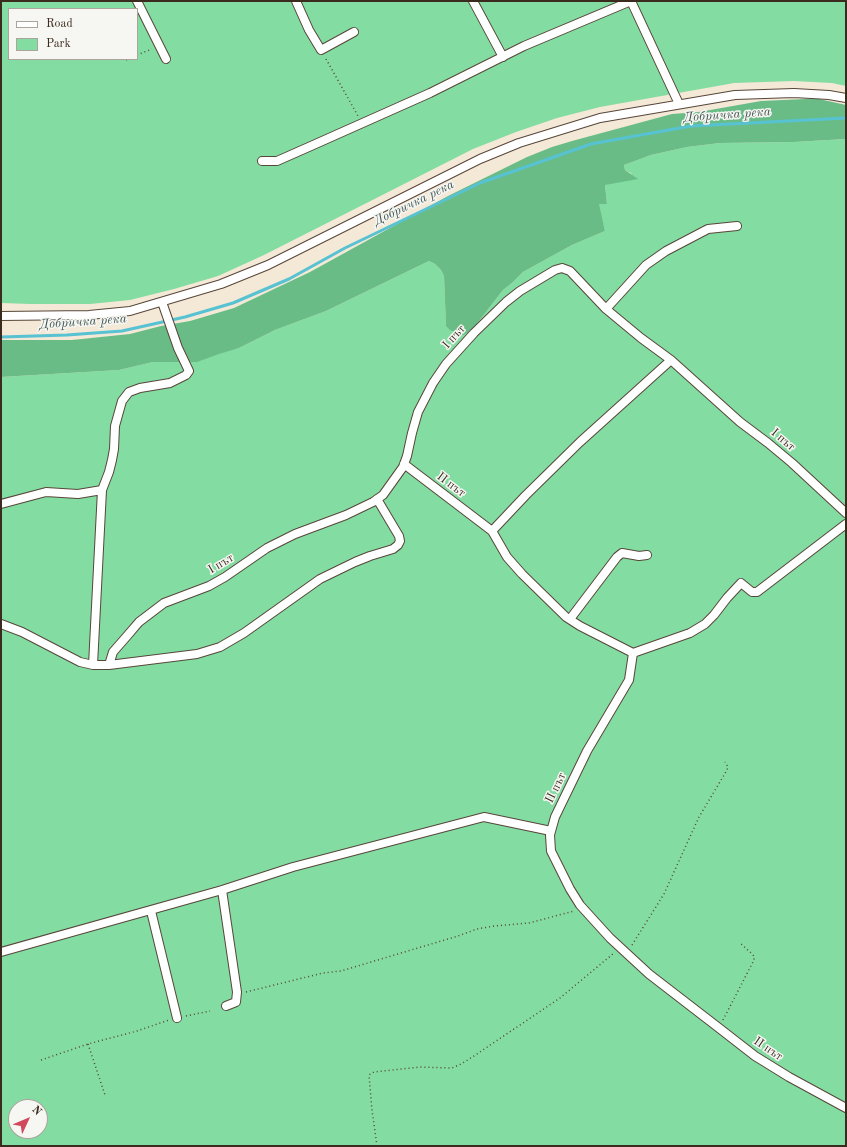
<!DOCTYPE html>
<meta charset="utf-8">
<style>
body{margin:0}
#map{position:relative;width:847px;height:1147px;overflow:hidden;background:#f4e8d6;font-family:"Old Standard TT",serif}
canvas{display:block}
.frame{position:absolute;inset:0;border:2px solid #3b2a1e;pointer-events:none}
.legend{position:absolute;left:8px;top:8px;width:130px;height:52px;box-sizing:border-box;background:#f6f6f2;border:1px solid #aba49d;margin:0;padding:5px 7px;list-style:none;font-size:12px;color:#3b2a1e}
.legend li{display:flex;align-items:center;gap:8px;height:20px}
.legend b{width:20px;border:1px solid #aba49d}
.north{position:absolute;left:8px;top:1099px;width:40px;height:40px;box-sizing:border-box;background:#f6f6f2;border:1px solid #aba49d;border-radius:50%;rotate:46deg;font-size:11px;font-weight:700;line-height:16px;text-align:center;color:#3b2a1e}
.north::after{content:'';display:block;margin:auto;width:14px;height:18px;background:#d1495b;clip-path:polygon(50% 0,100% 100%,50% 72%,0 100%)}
</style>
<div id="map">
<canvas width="847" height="1147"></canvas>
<div class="frame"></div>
<ul class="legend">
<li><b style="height:5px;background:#fff"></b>Road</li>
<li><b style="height:11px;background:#83dca1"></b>Park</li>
</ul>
<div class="north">N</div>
</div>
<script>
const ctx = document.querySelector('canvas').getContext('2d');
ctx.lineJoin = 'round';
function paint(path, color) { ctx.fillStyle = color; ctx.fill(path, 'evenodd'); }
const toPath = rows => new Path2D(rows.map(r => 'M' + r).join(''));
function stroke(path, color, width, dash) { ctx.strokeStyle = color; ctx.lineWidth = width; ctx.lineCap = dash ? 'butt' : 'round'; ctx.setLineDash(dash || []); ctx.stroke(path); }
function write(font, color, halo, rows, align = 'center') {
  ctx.font = font + ' "Old Standard TT",serif'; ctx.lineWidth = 3; ctx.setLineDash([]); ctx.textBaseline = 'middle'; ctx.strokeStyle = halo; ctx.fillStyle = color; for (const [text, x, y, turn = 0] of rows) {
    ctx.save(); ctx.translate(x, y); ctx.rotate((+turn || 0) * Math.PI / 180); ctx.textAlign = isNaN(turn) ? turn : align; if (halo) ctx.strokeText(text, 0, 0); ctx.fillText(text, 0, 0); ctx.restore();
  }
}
paint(toPath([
 [1,1,846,1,846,86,832,83,794,81,734,83,600,107,557,118,516,132,473,149,264,255,218,276,174,289,130,300,90,304,31,304,1,303],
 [9,9,137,9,137,59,9,59],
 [846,139,846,1146,1,1146,1,377,119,370,153,362,175,362,239,348,275,330,326,311,429,261,435,264,441,270,444,276,446,326,472,330,503,290,512,283,523,272,572,245,605,231,598,204,607,204,605,185,632,174,625,170,624,165,651,155,687,147,720,143,794,142],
 [16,1107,40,1107,40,1131,16,1131]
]), '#83dca1');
paint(toPath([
 [805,99,819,99,846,105,846,139,794,142,720,143,687,147,651,155,624,165,625,170,638,179,605,185,607,204,599,204,605,231,572,245,523,272,512,283,503,290,472,330,463,335,450,330,446,326,444,276,441,270,435,264,429,261,326,311,275,330,239,348,219,354,197,362,153,362,119,370,1,377,1,340,72,340,130,334,161,326,190,321,234,308,310,272,448,196,527,157,552,147,572,141,672,114,699,112,761,101]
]), '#6abc87');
stroke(toPath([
 [1,337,67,335,122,331,185,317,233,303,289,279,345,248,480,183,591,144,691,126,846,118]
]), '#57c2d2', 3);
const street = toPath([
 [137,1,166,59],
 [296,1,309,30,321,50,354,32],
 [473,1,503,57],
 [262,161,277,161,311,146,430,93,524,46,631,1,679,104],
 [606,309,646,265,666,251,708,229,737,226],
 [1,316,89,315,130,311,221,284,268,265,480,159,519,143,600,118,735,95,794,93,829,95,846,98],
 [404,464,492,531,507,557,522,574,566,617,580,626,633,653,629,680,587,751,555,817,550,835,551,851,570,889,580,905,610,938,649,974,719,1028,755,1056,789,1077,846,1108],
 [1,504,46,492,78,494,102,490,109,472,112,460,114,449,115,426,122,401,129,392,140,388,170,383,186,375,189,371,178,348,162,302],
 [492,531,526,495,580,442,671,360],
 [570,619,617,557,622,553,639,556,647,555],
 [1,624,22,632,80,662,93,665,109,665,197,654,220,647,244,633,320,579,355,562,370,556,393,549,398,545,400,541,399,536,377,499],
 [633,653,690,633,705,624,714,615,727,598,741,583,752,592,757,592,846,524],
 [93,665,102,490],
 [109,665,113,652,127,636,139,622,164,603,209,586,225,577,267,548,295,534,346,515,373,502,383,495,403,467,407,456,412,433,418,412,433,383,446,364,474,333,506,302,520,291,555,270,562,268,570,271,606,309,641,338,671,360,740,422,768,443,792,463,846,513],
 [222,890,237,992,236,1002,226,1006],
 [151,911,177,1018],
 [1,952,222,890,293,867,484,817,551,831]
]);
stroke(street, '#57463a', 10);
stroke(toPath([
 [137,55,152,49],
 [326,59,358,116],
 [126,60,128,59],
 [632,945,664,894,699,817,727,770,728,767,725,762],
 [246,992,323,973,341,971,458,936,477,929,494,926,529,923,574,911],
 [186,1016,210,1011],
 [723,1020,754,960,754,956,750,952,739,942],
 [88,1044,105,1095],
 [41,1060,88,1044,137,1031,169,1020],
 [377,1146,372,1110,369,1075,374,1072,420,1067,452,1068,461,1064,474,1056,560,998,614,953]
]), '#57463a', 1.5, [1, 3]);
stroke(street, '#fff', 8);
write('12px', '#3b2a1e', '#f6f6f2', [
 ["І път",454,337,-48],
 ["І път",783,440,40],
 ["ІІ път",451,485,37],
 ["І път",221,564,-31],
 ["ІІ път",556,788,-64],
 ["ІІ път",768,1049,34]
]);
write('italic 13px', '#435854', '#f6f6f2', [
 ["Добричка река",727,115,-4],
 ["Добричка река",414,203,-26],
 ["Добричка река",83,322,-4]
]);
</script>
